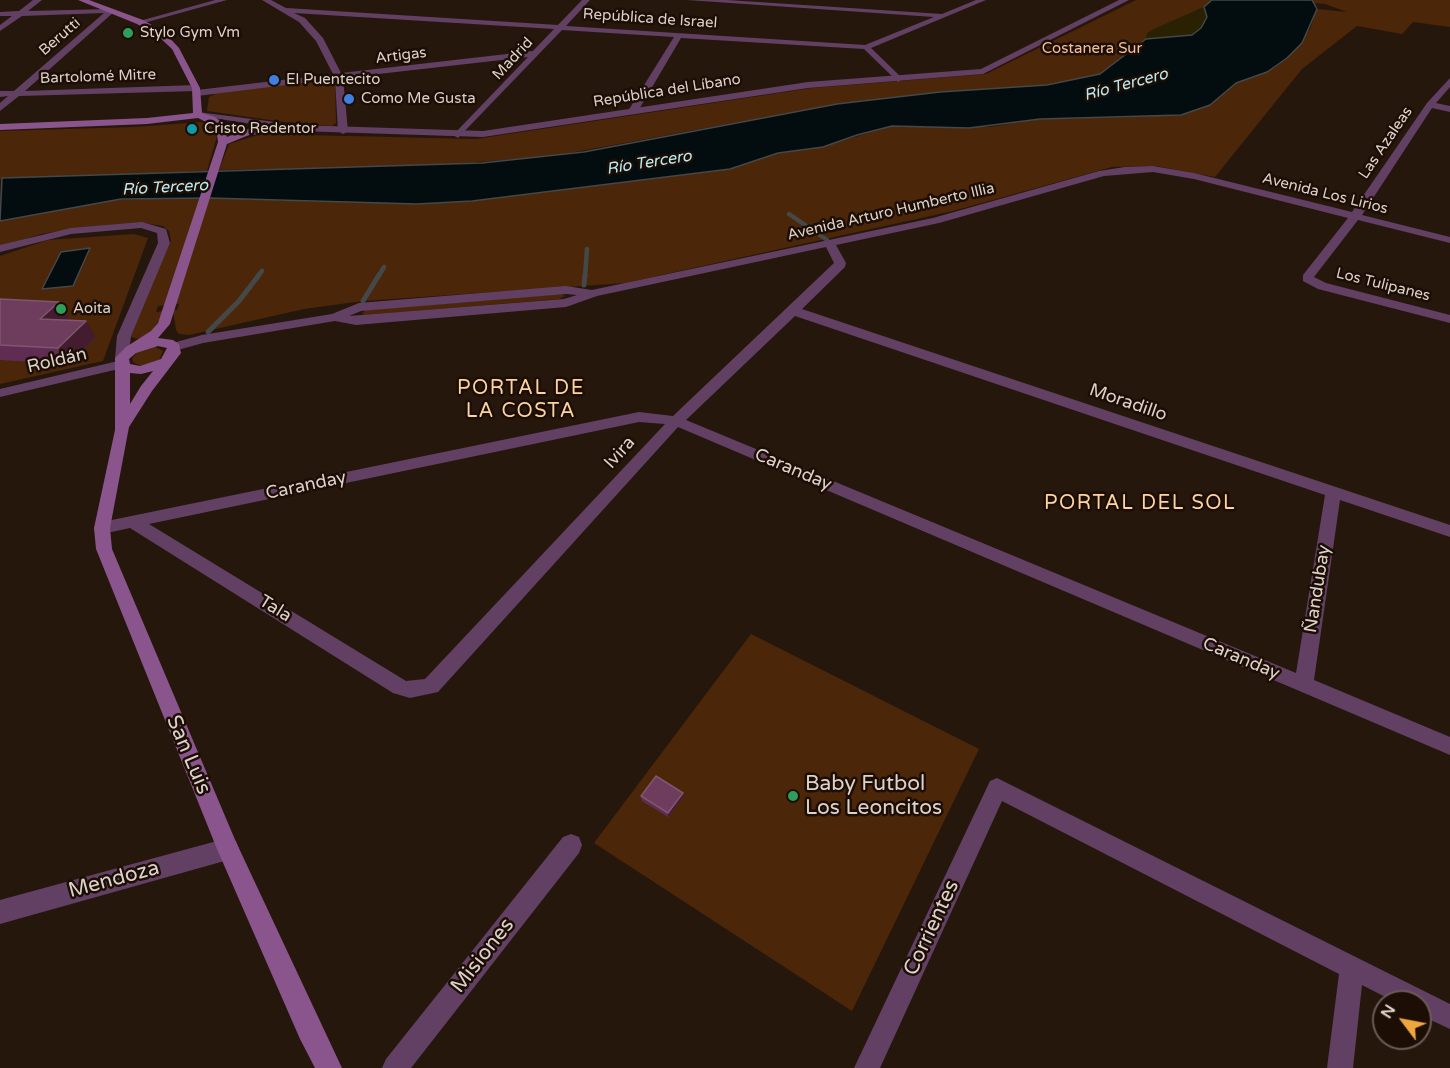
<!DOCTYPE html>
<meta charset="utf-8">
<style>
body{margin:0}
#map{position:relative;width:1450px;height:1068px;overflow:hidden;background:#26170d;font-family:"Varela Round",sans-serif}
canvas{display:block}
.north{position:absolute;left:1372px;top:990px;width:60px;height:60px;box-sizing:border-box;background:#1c0e05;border:2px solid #695c54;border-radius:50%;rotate:302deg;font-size:16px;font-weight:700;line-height:24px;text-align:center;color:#ddd2cb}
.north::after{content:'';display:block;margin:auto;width:21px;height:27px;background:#f0a63f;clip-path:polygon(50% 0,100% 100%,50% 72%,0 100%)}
</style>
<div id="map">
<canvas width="1450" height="1068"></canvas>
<div class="north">N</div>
</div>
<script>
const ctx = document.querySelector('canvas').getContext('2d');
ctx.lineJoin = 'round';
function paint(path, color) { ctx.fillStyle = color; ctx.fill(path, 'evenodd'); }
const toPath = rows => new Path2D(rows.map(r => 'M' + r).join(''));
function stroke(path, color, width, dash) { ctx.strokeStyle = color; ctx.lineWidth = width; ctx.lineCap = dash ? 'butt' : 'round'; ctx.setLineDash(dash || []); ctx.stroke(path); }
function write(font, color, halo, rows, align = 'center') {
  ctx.font = font + ' "Varela Round",sans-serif'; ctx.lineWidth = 5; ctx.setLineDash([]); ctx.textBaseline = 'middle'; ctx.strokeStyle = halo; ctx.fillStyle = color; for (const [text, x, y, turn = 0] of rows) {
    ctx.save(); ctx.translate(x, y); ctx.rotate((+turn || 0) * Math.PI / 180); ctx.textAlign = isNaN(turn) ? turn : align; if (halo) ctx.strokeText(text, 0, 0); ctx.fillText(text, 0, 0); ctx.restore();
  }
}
paint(toPath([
 [1136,0,1212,0,1204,7,1148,33,1146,39,1100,74,1047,85,940,92,837,104,553,156,414,167,219,170,229,144,261,134,476,139,812,88,986,74],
 [1312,0,1450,0,1450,27,1413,22,1402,34,1357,26,1302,69,1215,177,1156,166,1112,167,953,211,625,283,363,301,304,309,189,335,179,334,176,330,173,310,177,310,179,304,158,306,156,312,164,311,151,334,138,339,131,337,132,329,171,241,169,231,163,226,144,223,73,229,41,234,0,247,0,221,100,201,180,197,369,203,472,201,730,169,778,153,835,143,892,126,990,127,1040,119,1132,117,1210,105,1236,83,1267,72,1287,58,1310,29,1317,9,1347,12,1325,4,1313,3],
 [324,80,335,82,336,123,332,126,284,122,207,111,209,97,217,93],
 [201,122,210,124,217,136,207,171,0,179,0,131,134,127],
 [723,134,737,136,715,145,693,145,697,141],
 [134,234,148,238,103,361,0,384,0,256,48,240],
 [561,294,565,296,559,299,364,315,362,313,366,310],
 [154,346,163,351,159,360,142,366,134,363,132,359,137,352],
 [751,634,979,749,852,1011,594,843]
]), '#4c2609');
paint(toPath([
 [1204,7,1207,17,1201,28,1192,35,1146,39,1147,33,1156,28]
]), '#292101');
const water = toPath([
 [1212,0,1312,0,1317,9,1302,43,1287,58,1267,72,1236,83,1210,105,1181,115,1040,119,969,128,892,126,857,135,823,147,778,153,730,169,472,201,417,204,210,198,121,199,0,221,2,178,482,163,584,152,837,104,940,92,1047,85,1100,74,1146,39,1192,35,1201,28,1207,17,1204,7,1212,0],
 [90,248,73,286,42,289,61,252,90,248]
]);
paint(water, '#030d10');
stroke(water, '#444848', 1.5);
stroke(toPath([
 [789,214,827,240],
 [257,277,262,271],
 [378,277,384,267],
 [585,277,587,249]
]), '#444848', 4.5);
stroke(toPath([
 [584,285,585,275],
 [363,301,379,275],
 [208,332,239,301,259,275]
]), '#444848', 5);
paint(toPath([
 [33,0,42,0,28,11,111,9,115,11,25,91,196,85,200,88,197,90,333,74,316,41,299,22,262,0,271,0,286,8,558,25,582,0,590,0,566,26,865,45,934,17,687,0,727,0,942,14,976,0,986,0,871,48,901,77,902,79,898,82,864,49,681,38,638,111,633,114,628,111,674,37,562,30,458,138,453,135,455,133,528,57,343,78,348,131,343,134,338,131,335,79,197,96,193,93,196,91,19,96,0,111,0,103,8,96,0,97,0,91,14,91,104,13,22,16,0,31,0,25,12,16,0,16,0,12,19,11,33,0],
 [294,13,554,29,533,51,341,73,323,38,305,18,294,13],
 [215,0,227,0,140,24,136,22,215,0],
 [1450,78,1450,87,1436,103,1450,106,1450,112,1432,108,1362,215,1450,237,1450,243,1358,220,1314,277,1326,283,1450,315,1450,323,1318,289,1303,281,1303,275,1348,218,1194,179,1153,172,1104,176,939,223,836,245,846,263,845,267,802,309,1450,525,1450,537,1340,500,1314,680,1450,737,1450,755,678,427,438,692,410,698,393,693,130,528,102,534,94,528,102,522,639,412,673,416,834,263,826,247,597,296,566,307,356,325,335,321,203,343,174,351,169,350,169,344,202,335,332,314,359,303,566,286,592,290,933,218,1099,171,1125,167,1153,166,1194,173,1352,212,1427,103,1450,78],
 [566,294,577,295,564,299,349,316,361,311,566,294],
 [795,316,1325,495,1296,673,686,420,795,316],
 [639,422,665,424,425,679,406,681,149,524,639,422],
 [142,222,166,229,170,243,131,336,127,367,0,397,0,389,118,361,115,358,117,336,158,243,157,233,141,228,71,234,0,252,0,245,71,228,142,222],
 [997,778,1450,1004,1450,1029,1420,1015,1420,1002,1395,1002,1362,985,1353,1068,1327,1068,1339,974,1002,801,880,1068,854,1068,990,781,997,778],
 [571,834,579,837,582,845,579,853,411,1068,382,1068,386,1059,563,837,571,834],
 [228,838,236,841,239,849,236,857,228,860,0,924,0,900,228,838]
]), '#624064');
paint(toPath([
 [1119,0,1129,0,983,74,808,88,483,137,298,131,193,115,198,112,298,125,483,131,808,82,981,69,1119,0]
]), '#624064');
paint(toPath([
 [78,0,89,0,143,20,164,32,179,48,200,88,202,113,215,117,224,124,227,137,247,129,298,125,303,128,298,131,249,135,227,144,170,324,158,338,173,340,179,344,181,353,152,391,129,427,110,528,112,549,236,842,342,1068,315,1068,300,1039,217,849,96,549,94,528,115,430,115,358,126,347,151,331,158,323,218,142,216,127,198,118,147,124,0,130,0,124,147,118,193,113,192,88,172,49,158,36,137,24,78,0],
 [158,346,167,348,161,359,140,366,130,364,129,359,136,353,158,346],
 [153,371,141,386,130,404,130,373,141,374,153,371]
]), '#8a548d');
paint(toPath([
 [0,299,59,302,69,318,66,320,96,337,69,364,0,360],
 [683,793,683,797,668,817,642,801,641,796]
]), '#602c51');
paint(toPath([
 [59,302,69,318,50,335,40,319],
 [86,321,96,337,69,364,58,348],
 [683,793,683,797,668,817,668,813]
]), '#431c30');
const building = toPath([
 [0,299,59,302,40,319,86,321,58,348,0,345,0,299],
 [656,776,683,793,668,813,641,796,656,776]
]);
paint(building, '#6e3d5e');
stroke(building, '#7f556f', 1.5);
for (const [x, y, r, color] of [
 [128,33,6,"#2e9e5b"],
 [274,80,6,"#3f7fe0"],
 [349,99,6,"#3f7fe0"],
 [192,129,6,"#0f9aa8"],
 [61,309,6,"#2e9e5b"],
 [793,796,6,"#2e9e5b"]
]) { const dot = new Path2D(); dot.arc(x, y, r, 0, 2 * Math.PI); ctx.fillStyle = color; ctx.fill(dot); stroke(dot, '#1c0e05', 2); }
write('15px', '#ddd2cb', '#1c0e05', [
 ["República de Israel",650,19,4],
 ["Berutti",60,37,-41],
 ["Artigas",401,56,-7],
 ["Madrid",513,59,-47],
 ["Bartolomé Mitre",98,77,-2],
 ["República del Líbano",667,91,-9],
 ["Las Azaleas",1386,143,-56],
 ["Avenida Los Lirios",1325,194,14],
 ["Avenida Arturo Humberto Illia",891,212,-13],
 ["Los Tulipanes",1383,285,14]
]);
write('15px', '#ddd2cb', '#1c0e05', [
 ["Stylo Gym Vm",140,33],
 ["El Puentecito",286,80],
 ["Como Me Gusta",361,99],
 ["Cristo Redentor",204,129],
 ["Aoita",73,309]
], 'left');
write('15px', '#f5bf9d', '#1c0e05', [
 ["Costanera Sur",1092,49]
]);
write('italic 16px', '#bbebf5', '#1c0e05', [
 ["Río Tercero",1126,85,-15],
 ["Río Tercero",649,163,-9],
 ["Río Tercero",165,188,-3]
]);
write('18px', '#ddd2cb', '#1c0e05', [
 ["Roldán",57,361,-13],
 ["Moradillo",1128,403,19],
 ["Ivira",620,453,-48],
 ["Caranday",793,470,23],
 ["Caranday",306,486,-12],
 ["Ñandubay",1318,589,-81],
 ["Tala",275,609,32],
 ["Caranday",1241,659,23]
]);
ctx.letterSpacing = '1.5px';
write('20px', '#fdd3a1', '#1c0e05', [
 ["PORTAL DE",521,389],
 ["LA COSTA",521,412],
 ["PORTAL DEL SOL",1140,504]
]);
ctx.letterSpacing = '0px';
write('21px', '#ddd2cb', '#1c0e05', [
 ["San Luis",188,755,67],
 ["Mendoza",114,880,-15],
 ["Corrientes",932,928,-65],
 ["Misiones",483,956,-52]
]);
write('21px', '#ddd2cb', '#1c0e05', [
 ["Baby Futbol",805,784],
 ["Los Leoncitos",805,808]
], 'left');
</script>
